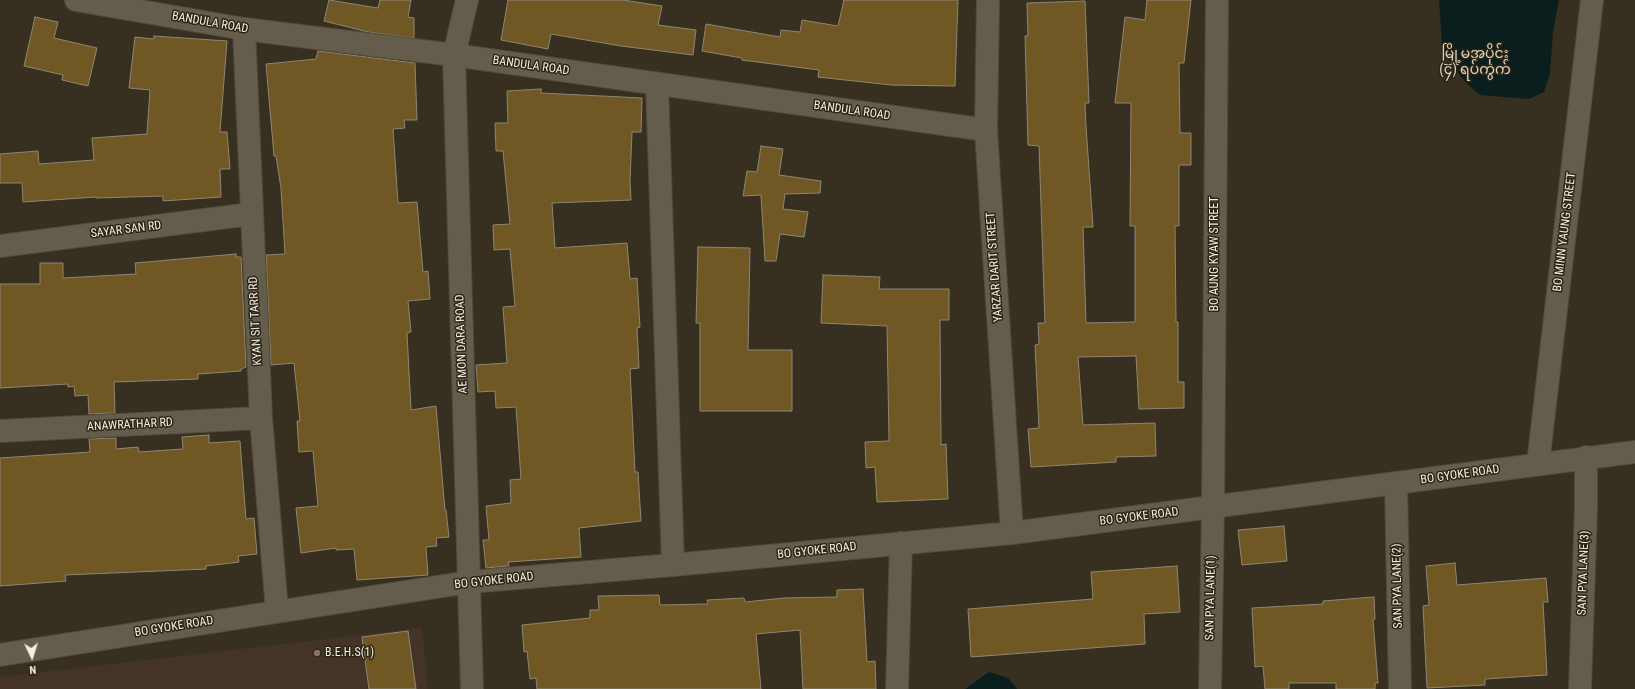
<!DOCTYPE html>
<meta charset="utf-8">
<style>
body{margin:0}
#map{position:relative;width:1635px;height:689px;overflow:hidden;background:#372f20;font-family:"Roboto Condensed",sans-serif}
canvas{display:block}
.north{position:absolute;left:12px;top:637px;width:40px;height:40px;-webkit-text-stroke:3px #2c2516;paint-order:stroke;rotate:176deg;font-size:11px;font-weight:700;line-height:16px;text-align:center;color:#f3efe5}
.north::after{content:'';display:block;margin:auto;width:14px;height:18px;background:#f3efe5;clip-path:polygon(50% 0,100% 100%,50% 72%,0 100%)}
</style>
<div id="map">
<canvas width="1635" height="689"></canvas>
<div class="north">N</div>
</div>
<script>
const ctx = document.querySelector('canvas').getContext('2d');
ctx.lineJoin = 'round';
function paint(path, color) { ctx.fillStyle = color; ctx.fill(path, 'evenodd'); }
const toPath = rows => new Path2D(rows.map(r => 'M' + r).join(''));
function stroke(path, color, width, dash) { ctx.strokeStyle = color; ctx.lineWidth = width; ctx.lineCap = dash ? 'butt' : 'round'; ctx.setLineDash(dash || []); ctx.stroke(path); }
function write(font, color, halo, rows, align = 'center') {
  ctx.font = font + ' "Roboto Condensed","Noto Sans Myanmar",sans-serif'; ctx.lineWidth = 3; ctx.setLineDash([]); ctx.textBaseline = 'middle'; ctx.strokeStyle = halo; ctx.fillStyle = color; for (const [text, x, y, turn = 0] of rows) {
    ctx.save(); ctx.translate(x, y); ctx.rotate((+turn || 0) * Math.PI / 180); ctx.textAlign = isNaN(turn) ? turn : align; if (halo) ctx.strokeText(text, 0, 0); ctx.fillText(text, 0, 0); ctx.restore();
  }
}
paint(toPath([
 [422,628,428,689,0,689,0,677]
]), '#443428');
paint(toPath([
 [1439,0,1559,0,1553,32,1550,73,1544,92,1529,99,1480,95,1467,84,1453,67,1442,45],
 [989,672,1008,678,1017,689,965,689]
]), '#0a1e1e');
const building = toPath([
 [329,0,378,8,380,0,411,0,408,17,414,18,414,38,368,32,324,21,329,0],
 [508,0,623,0,662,6,658,25,696,30,693,55,621,46,551,34,548,49,501,40,508,0],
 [844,0,958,0,955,86,891,85,818,77,819,70,742,60,742,58,702,51,706,24,780,37,781,30,800,32,802,20,838,26,844,0],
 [1147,0,1191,0,1184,63,1179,63,1180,133,1191,133,1191,165,1179,165,1179,226,1175,226,1176,322,1178,322,1178,382,1184,382,1184,408,1139,409,1136,356,1078,357,1083,425,1155,423,1156,456,1116,457,1116,462,1031,467,1028,429,1039,428,1035,345,1039,344,1038,323,1045,323,1039,146,1028,145,1025,36,1028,36,1027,3,1085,1,1089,103,1085,103,1086,126,1093,227,1083,227,1086,323,1135,322,1135,226,1130,226,1131,103,1115,103,1125,17,1145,20,1147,0],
 [35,17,58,22,54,38,97,48,88,86,62,80,63,75,24,66,35,17],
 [154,36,227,41,220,132,227,132,230,169,220,169,221,197,163,201,163,196,96,198,96,197,23,202,22,183,0,183,0,154,38,151,39,164,94,160,92,138,147,134,150,90,129,88,135,37,154,39,154,36],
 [318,51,415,63,417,120,404,120,405,128,393,129,398,203,417,202,423,272,428,271,430,299,408,301,411,332,407,333,411,410,436,406,445,510,446,510,449,537,436,538,437,546,426,547,428,575,357,580,354,549,336,550,336,548,301,553,296,508,318,506,313,451,299,452,297,421,300,421,294,363,271,365,266,255,285,254,281,188,276,156,274,156,266,64,316,59,318,51],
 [541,89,541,93,642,98,641,132,632,132,630,181,631,200,552,203,555,248,627,243,630,279,637,278,640,327,637,328,639,368,630,369,635,472,638,472,641,521,579,528,581,557,508,562,509,566,486,568,483,540,489,540,486,506,511,503,510,480,521,479,516,407,496,408,495,391,478,392,476,365,507,363,503,307,515,306,510,249,494,250,493,225,510,224,503,151,496,151,495,123,508,123,507,91,541,89],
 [761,146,783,149,779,175,821,181,820,193,785,194,783,209,808,212,804,237,780,234,776,261,765,261,761,195,743,196,747,171,757,172,761,146],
 [698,247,750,248,748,350,792,350,792,411,700,411,700,323,696,323,698,247],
 [236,254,236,257,241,257,246,367,241,369,241,371,198,374,198,379,114,382,115,413,89,414,88,395,75,396,74,386,68,387,68,384,0,388,0,284,40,284,40,263,63,263,63,278,136,274,135,263,236,254],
 [823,275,880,277,879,289,949,289,949,320,940,320,941,445,946,444,948,499,877,502,875,467,866,468,865,442,889,441,887,326,821,323,823,275],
 [209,435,209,443,240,441,246,519,254,518,257,554,238,556,239,562,206,566,206,569,65,575,66,581,0,586,0,458,90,452,89,439,116,438,116,449,138,447,139,452,183,449,182,437,209,435],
 [1284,526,1287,561,1242,565,1238,530,1284,526],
 [1455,563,1457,585,1546,578,1548,602,1543,602,1547,675,1485,679,1485,685,1427,688,1423,606,1429,605,1426,566,1455,563],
 [1177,566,1180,612,1144,614,1145,644,971,657,968,609,1093,599,1091,572,1177,566],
 [863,589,867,662,875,661,876,689,803,689,800,630,756,634,761,689,537,689,536,678,530,679,527,651,524,652,522,625,590,618,590,610,599,610,598,596,659,595,660,605,708,604,707,600,744,598,745,602,784,598,837,597,837,590,863,589],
 [1374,597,1375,619,1373,620,1378,683,1375,683,1375,689,1336,689,1336,683,1289,683,1289,689,1265,689,1263,666,1255,667,1252,608,1323,604,1323,601,1374,597],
 [408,631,416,689,369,689,362,637,408,631]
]);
paint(building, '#6f5824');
stroke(building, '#8f8674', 1);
const street = toPath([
 [76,0,244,29,454,55,986,130],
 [467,0,454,55,472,689],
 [988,0,986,130,1012,533],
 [244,29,261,418,277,611],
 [657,84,673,565],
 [0,246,251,214],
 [0,431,261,418],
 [1538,464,1592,0],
 [1396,483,1400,689],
 [0,655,469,582,673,565,1012,533,1635,452],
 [897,689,901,543],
 [1210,689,1213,507,1217,0],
 [1580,689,1586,507,1586,457]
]);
stroke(street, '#514b3d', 24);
stroke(street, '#655d4c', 22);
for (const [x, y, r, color] of [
 [317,653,4,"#8d6e63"]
]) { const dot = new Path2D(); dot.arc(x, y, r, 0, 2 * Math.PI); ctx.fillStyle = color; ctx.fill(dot); stroke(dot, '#2c2516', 1.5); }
write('12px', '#f3efe5', '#2c2516', [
 ["BANDULA ROAD",210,23,10],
 ["BANDULA ROAD",531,66,8],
 ["BANDULA ROAD",852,111,8],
 ["SAYAR SAN RD",126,230,-7],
 ["BO MINN YAUNG STREET",1565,232,-83],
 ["BO AUNG KYAW STREET",1215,254,-90],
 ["YARZAR DARIT STREET",995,267,-94],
 ["KYAN SIT TARR RD",256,321,-93],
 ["AE MON DARA ROAD",462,344,-92],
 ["ANAWRATHAR RD",130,425,-3],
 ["BO GYOKE ROAD",1460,475,-8],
 ["BO GYOKE ROAD",1139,517,-7],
 ["BO GYOKE ROAD",817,551,-6],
 ["SAN PYA LANE(3)",1584,573,-88],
 ["BO GYOKE ROAD",494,581,-6],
 ["SAN PYA LANE(2)",1398,586,-91],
 ["SAN PYA LANE(1)",1211,598,-89],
 ["BO GYOKE ROAD",174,627,-9]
]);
write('12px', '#f3efe5', '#2c2516', [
 ["B.E.H.S(1)",325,653]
], 'left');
write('14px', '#ded4c1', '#2c2516', [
 ["မြို့မအပိုင်း",1475,54],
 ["(၄) ရပ်ကွက်",1475,70]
]);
</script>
